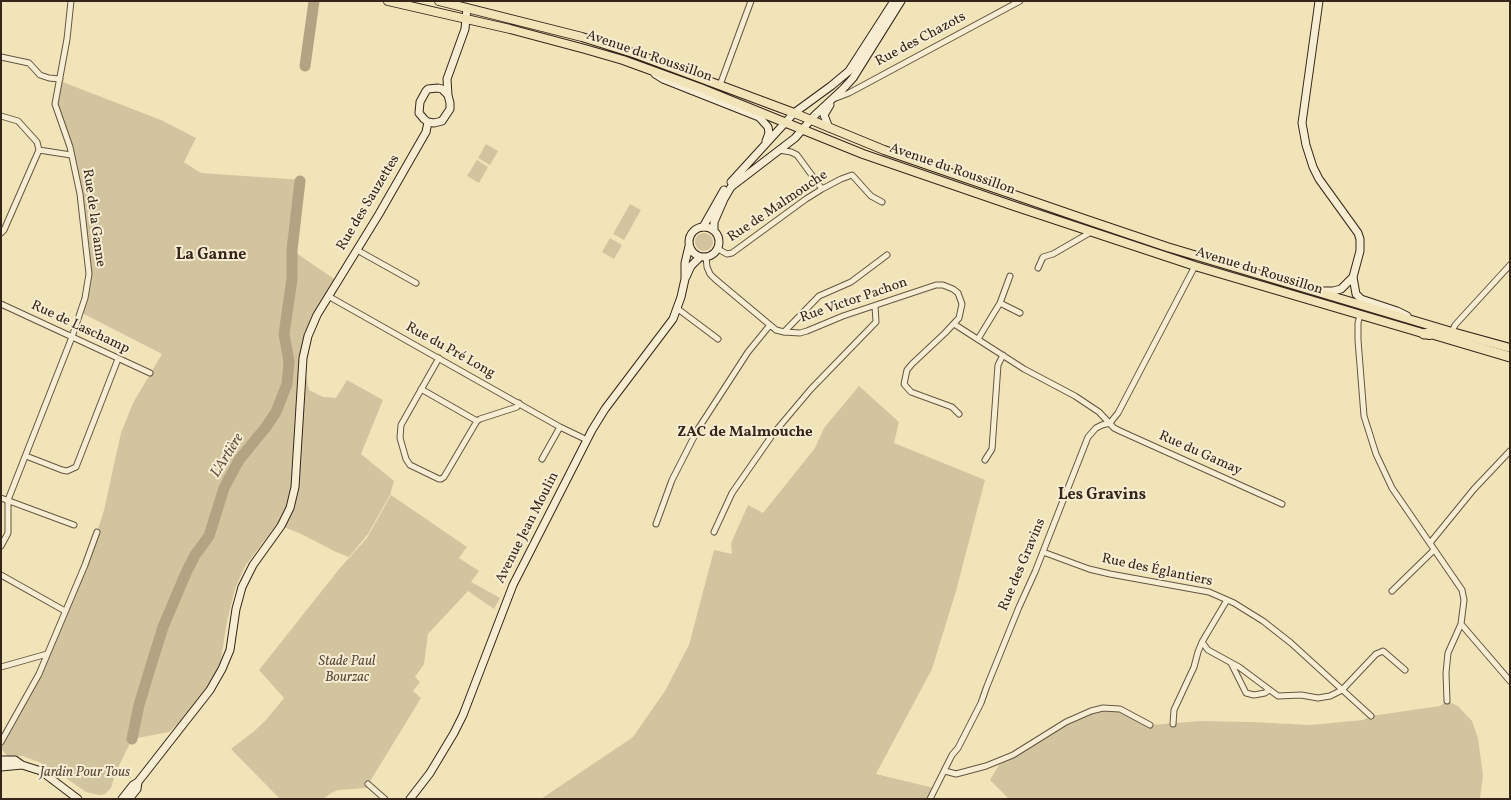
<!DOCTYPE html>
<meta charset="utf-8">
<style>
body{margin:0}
#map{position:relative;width:1511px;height:800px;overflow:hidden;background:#f2e4b9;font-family:Vollkorn,serif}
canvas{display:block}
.frame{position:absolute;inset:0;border:2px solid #35251a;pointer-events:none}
</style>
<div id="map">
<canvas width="1511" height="800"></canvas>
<div class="frame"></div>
</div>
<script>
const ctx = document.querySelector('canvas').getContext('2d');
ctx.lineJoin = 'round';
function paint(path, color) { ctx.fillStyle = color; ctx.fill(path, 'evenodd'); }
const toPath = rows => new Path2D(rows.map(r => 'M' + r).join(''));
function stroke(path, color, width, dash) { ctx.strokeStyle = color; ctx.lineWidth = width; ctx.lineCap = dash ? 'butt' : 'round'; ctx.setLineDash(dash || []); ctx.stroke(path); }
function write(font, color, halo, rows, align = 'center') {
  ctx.font = font + ' Vollkorn,serif'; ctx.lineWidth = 4; ctx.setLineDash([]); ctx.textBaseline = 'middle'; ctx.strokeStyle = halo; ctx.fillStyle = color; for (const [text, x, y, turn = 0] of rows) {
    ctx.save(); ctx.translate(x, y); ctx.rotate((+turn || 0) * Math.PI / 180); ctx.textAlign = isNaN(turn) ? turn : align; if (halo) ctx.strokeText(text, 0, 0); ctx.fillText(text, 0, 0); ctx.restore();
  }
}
paint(toPath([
 [60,81,161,120,196,138,184,162,201,173,303,180,304,192,295,221,292,250,337,281,317,315,303,358,309,390,323,397,336,398,347,380,383,400,361,454,394,481,390,495,368,534,349,557,336,552,301,534,277,524,245,566,235,589,227,621,221,660,210,690,194,710,169,732,132,739,115,774,111,788,105,794,99,795,86,792,60,774,39,762,22,756,8,757,1,748,28,695,97,532,104,510,121,433,133,403,162,354,80,312,89,274,80,194,70,147,55,104],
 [486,144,498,151,490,165,478,158],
 [477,160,488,167,479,183,467,176],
 [630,204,641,210,624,240,613,234],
 '695 242a9 9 0 1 1 18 0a9 9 0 1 1-18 0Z',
 [610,238,622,245,614,259,602,252],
 [859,386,899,422,894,443,985,480,956,591,932,669,876,774,934,788,934,799,541,799,633,737,665,691,689,645,714,550,732,554,731,543,748,505,763,513,815,448,824,428],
 [391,495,467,547,459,558,479,571,471,582,500,598,494,609,468,591,428,634,424,664,415,677,420,682,413,691,421,698,366,788,338,790,331,793,323,799,280,799,231,749,253,732,266,720,284,698,259,670,340,568,367,538],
 [1447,701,1458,706,1472,721,1478,738,1483,775,1480,799,1009,799,990,780,999,765,1035,741,1091,711,1120,709,1150,725,1201,721,1250,722,1310,725,1363,720,1371,716,1440,706]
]), '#d2c49e');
stroke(toPath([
 [305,66,314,1],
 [132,739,139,705,153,659,163,627,186,573,195,555,209,536,224,488,239,460,266,427,276,412,287,384,289,362,284,334,292,279,292,250,300,181]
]), '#b2a383', 11);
const street = toPath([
 [1,57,29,63,40,75,49,78,60,79],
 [720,85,751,1],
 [836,98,849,93,1020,1],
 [1,116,18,121,37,142,39,150],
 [39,150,71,155],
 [779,150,791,152,797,155,822,189],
 [1,233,4,230,39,150],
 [718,249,727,254,732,253,806,199,822,189,841,179,852,175,871,196,882,202],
 [357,250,416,283],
 [706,257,707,267,710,274,715,279,770,325,776,330,784,332,800,333,807,331,843,316,936,285,943,285,953,289,958,293,962,304,959,318,945,333,912,364,907,370,904,384,911,392,952,407,959,414],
 [1038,268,1043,257,1053,254,1091,232],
 [328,296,560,427,587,440],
 [1000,303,1020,313],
 [1,304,150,373],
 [678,309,718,339],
 [1360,315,1358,323,1358,340,1364,416,1376,454,1392,488,1462,590,1464,600,1461,624,1448,653,1446,673,1447,701],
 [954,324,1024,369,1075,396,1099,412,1114,428,1120,431,1282,504],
 [784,332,819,296,851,282,887,255],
 [1452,332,1455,325,1510,265],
 [978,339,1000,303,1010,276],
 [439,358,401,425,400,438,406,459,410,465,439,479,441,479,444,477,477,421,480,419,517,407,519,403],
 [421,389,477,421],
 [26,456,62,470,67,471,76,467,118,359],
 [542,459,560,427],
 [985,460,992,449,998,365,1003,355],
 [1,498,74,525],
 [656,524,672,480,698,429,748,352,770,325],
 [714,532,732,493,773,434,811,389,876,322,875,306],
 [1430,543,1474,489,1510,451],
 [1,546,8,533,8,500,72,337,85,298,89,274,80,194,70,147,55,104,67,39,71,1],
 [1043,552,1089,569,1110,574,1209,592,1234,603,1263,621,1291,643,1371,716],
 [1,575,65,611],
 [1392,591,1434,550],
 [1227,600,1202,642,1208,650,1239,667,1278,696,1301,695,1318,698,1330,696,1342,690,1376,654,1383,651,1405,670],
 [1461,624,1510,681],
 [1231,663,1246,693,1254,695,1265,693,1269,690],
 [1,667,47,654],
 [1173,724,1174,710,1194,667,1198,652,1202,642],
 [1,742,39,674,85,565,97,532],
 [945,771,956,774,986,766,1013,755,1066,722,1091,711,1103,708,1120,709,1150,725],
 [368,784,385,799],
 [930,799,952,755,958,748,981,703,987,686,1019,607,1035,572,1088,437,1096,428,1102,425,1110,423,1118,413,1195,266]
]);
const secondary = toPath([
 [1319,1,1302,123,1306,145,1313,167,1319,179,1358,233,1360,239,1360,251,1353,277,1356,294,1361,299,1397,311,1407,316],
 [655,74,663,79,759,117,768,127,769,133,766,141],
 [438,88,442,89,448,95,450,103,450,109,442,121,434,123,428,122,424,119,419,113,420,102,426,91,428,89,438,88],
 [448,95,447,79,465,29,467,8],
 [829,128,824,115,830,105],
 [731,182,794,113,831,86,849,71,894,1],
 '689 242a15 15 0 1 1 30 0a15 15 0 1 1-30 0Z',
 [703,227,724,190],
 [714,230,714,222,724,199,731,187,795,138,815,115,843,89,853,78,901,1],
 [686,277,691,266,700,257],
 [1321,291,1333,291,1341,289,1353,277],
 [1,760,15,760,22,765,41,771,78,799],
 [1,767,22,765],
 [122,799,133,785,138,782,210,690,222,669,230,650,236,609,242,587,253,565,281,526,290,508,295,487,303,358,308,336,317,315,379,214,426,132,428,122],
 [129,799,137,789,138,782],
 [410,799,430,773,454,733,463,715,513,585,592,430,605,409,673,319,681,297,685,279,685,263,689,246]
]);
const primary = toPath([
 [388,1,510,29,585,49,623,60,700,88,863,154,1014,206,1195,266,1429,335],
 [439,1,582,37,636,54,794,113,884,150,1087,220,1167,247,1452,332,1510,348]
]);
const highway = toPath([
 [1424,334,1429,333,1510,357]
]);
stroke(street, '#645542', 7);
stroke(secondary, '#35251a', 9);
stroke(primary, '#35251a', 10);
stroke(highway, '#35251a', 11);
stroke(street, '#f7edd2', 5);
stroke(secondary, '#f7edd2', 7);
stroke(primary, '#f2e4b9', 8);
stroke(highway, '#f2e4b9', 9);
write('14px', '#35251a', '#f7edd2', [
 ["Rue des Chazots",921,40,-28],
 ["Avenue du Roussillon",649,57,19],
 ["Avenue du Roussillon",952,170,19],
 ["Rue des Sauzettes",369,203,-59],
 ["Rue de Malmouche",778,207,-34],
 ["Rue de la Ganne",93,218,82],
 ["Avenue du Roussillon",1259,272,17],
 ["Rue Victor Pachon",854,301,-19],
 ["Rue de Laschamp",80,328,25],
 ["Rue du Pré Long",450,351,29],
 ["Rue du Gamay",1200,454,24],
 ["Avenue Jean Moulin",528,528,-63],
 ["Rue des Gravins",1023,565,-67],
 ["Rue des Églantiers",1157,571,12]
]);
write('italic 14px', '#5c4d3b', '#f7edd2', [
 ["Stade Paul",347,662],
 ["Bourzac",347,678],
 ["Jardin Pour Tous",85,773]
]);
write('bold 15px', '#35251a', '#f7edd2', [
 ["ZAC de Malmouche",745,433]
]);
write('italic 15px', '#61513f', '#f7edd2', [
 ["L'Artière",228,456,-58]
]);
write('bold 16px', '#35251a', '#f7edd2', [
 ["La Ganne",211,256],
 ["Les Gravins",1102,496]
]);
</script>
